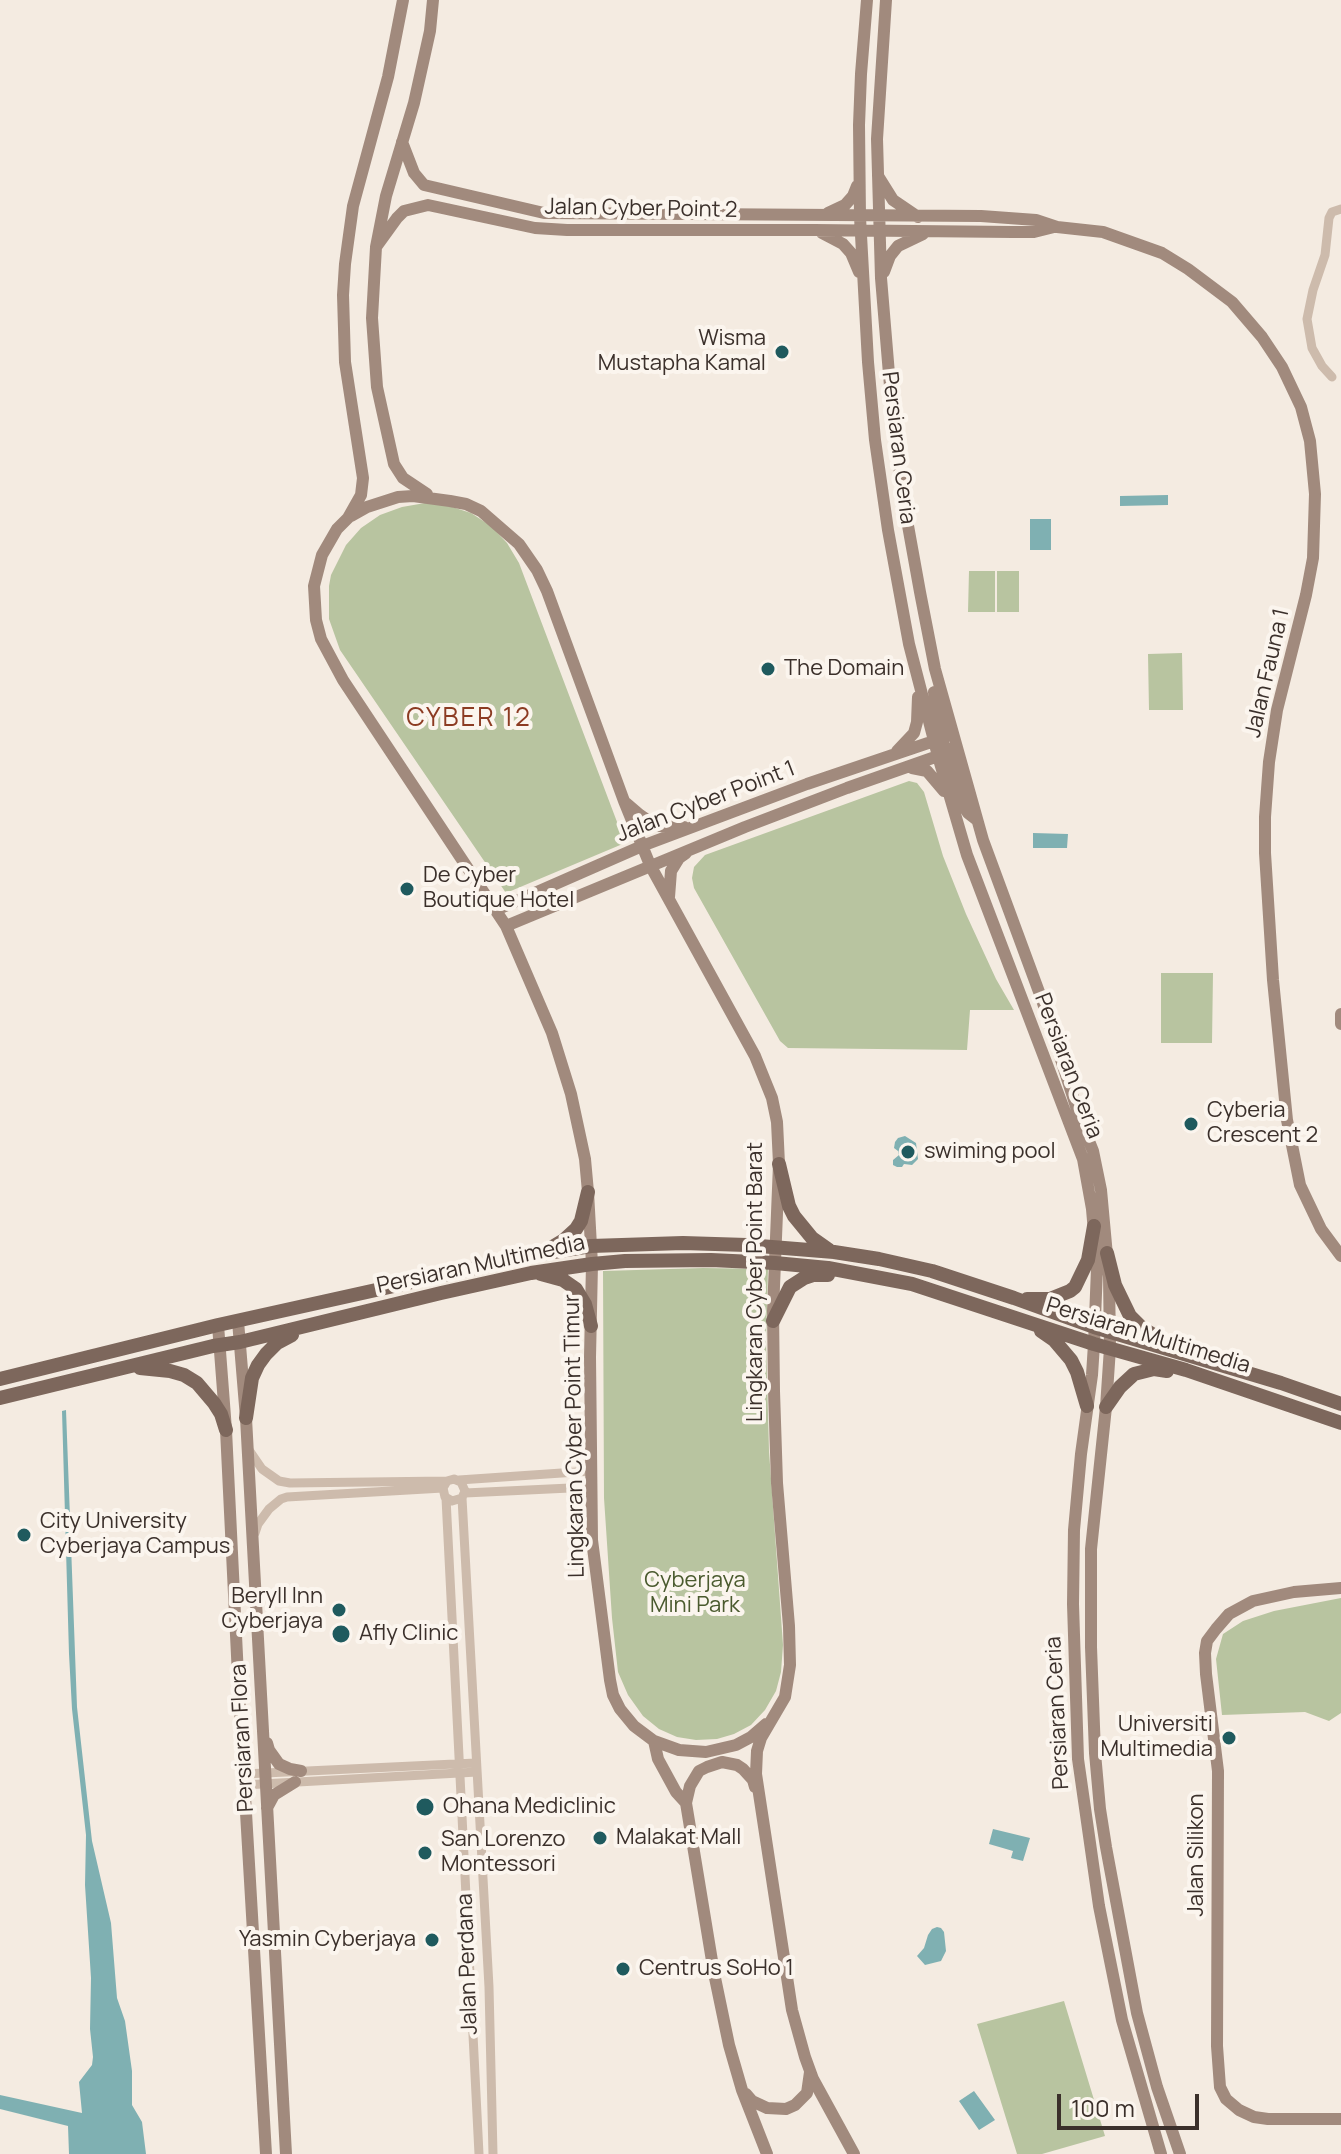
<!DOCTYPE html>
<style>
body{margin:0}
#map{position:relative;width:1341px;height:2154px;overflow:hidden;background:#f4ebe1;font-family:Manrope,sans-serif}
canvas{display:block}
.scale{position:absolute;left:1057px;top:2094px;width:142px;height:36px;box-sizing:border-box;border:4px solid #3b302b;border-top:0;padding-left:10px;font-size:24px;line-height:28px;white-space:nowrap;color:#3b302b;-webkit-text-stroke:6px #fbf5ee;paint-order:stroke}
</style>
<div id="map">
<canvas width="1341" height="2154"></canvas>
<div class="scale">100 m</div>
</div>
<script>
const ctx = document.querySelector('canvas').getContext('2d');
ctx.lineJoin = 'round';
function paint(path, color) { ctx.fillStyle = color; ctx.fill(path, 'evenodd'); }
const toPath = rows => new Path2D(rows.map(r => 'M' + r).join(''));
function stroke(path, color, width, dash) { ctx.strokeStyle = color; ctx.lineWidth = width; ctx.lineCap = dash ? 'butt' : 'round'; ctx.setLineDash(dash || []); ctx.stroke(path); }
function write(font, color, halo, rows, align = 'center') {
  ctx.font = font + ' Manrope,sans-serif'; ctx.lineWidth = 8; ctx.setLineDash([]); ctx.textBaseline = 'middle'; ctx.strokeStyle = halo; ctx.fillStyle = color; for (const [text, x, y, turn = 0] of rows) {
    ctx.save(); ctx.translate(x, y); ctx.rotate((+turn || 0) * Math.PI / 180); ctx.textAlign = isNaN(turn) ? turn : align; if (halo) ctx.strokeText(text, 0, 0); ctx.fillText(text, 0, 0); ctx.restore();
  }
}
paint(toPath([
 [425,503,449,506,471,513,491,526,507,543,519,563,625,843,506,893,340,650,329,619,329,586,331,575,346,545,361,528,380,515,402,507],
 [969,571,995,571,995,612,968,612],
 [997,571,1019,571,1019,612,997,612],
 [1182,653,1183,710,1149,710,1148,654],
 [909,781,917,783,924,792,943,856,966,914,996,979,1014,1010,970,1010,967,1050,788,1048,780,1041,694,888,692,878,694,867,705,855],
 [1161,973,1213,973,1212,1043,1161,1043],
 [703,1268,768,1269,766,1341,769,1451,783,1645,781,1672,776,1691,765,1710,751,1725,734,1734,717,1739,696,1740,677,1737,659,1729,643,1716,628,1695,618,1672,612,1618,604,1498,603,1271],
 [1341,1598,1341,1713,1329,1721,1305,1712,1222,1715,1216,1659,1223,1634,1243,1621,1274,1611],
 [1064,2001,1105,2136,1042,2154,1017,2154,977,2024]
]), '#b8c4a0');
paint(toPath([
 [1168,495,1168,505,1120,506,1120,496],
 [1030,519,1051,519,1051,550,1030,550],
 [1033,833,1068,834,1067,848,1033,848],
 [905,1136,916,1143,918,1159,912,1165,904,1164,902,1167,897,1167,893,1165,893,1160,899,1155,898,1151,894,1148,895,1142,898,1138],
 [66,1410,77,1707,92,1841,111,1923,117,1998,125,2021,132,2071,132,2105,142,2122,146,2154,69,2154,68,2126,0,2109,0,2095,82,2113,79,2082,92,2065,93,2057,90,2029,91,1978,85,1885,86,1835,72,1709,69,1654,62,1411],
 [993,1829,1030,1838,1023,1861,1011,1858,1013,1851,989,1844],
 [937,1927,941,1928,944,1932,946,1951,941,1961,925,1965,917,1956,924,1948,928,1935,932,1929],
 [974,2091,995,2120,979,2130,959,2101]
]), '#7fb0b2');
stroke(toPath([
 [1332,377,1322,366,1312,348,1307,319,1313,290,1325,255,1329,218,1332,212,1341,209],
 [249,1450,262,1469,279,1481,290,1483,447,1481],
 [459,1480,591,1471],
 [465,1493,591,1487],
 [446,1498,479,2154],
 [462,1498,489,1987,493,2154],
 [255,1533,258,1524,269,1509,281,1499,287,1497,443,1488,447,1481,454,1479,461,1482,465,1491,462,1498,452,1501,445,1497,443,1488],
 [244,1774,476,1763],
 [244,1785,477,1772]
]), '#cdbbac', 9);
stroke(toPath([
 [403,0,388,77,353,206,345,264,343,295,345,362,363,478,361,495,348,518,337,529,322,555,314,586,316,620,321,639,343,680,506,926,552,1033,571,1094,585,1159,588,1192,592,1264,590,1357,592,1540,610,1680,613,1695,620,1709,634,1726,654,1741,658,1759,676,1792,686,1803,714,1973,729,2045,742,2090,767,2154],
 [867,0,861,74,859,125,860,217,868,362,875,440,888,530,909,644,938,756,967,855,1083,1159,1092,1209,1097,1268,1094,1344,1092,1375,1081,1454,1074,1530,1073,1604,1078,1759,1099,1906,1122,2020,1161,2154],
 [886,0,877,139,881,278,893,422,905,509,920,592,935,669,983,840,1042,1000,1079,1116,1093,1151,1101,1190,1109,1277,1110,1348,1106,1407,1091,1549,1091,1647,1095,1753,1100,1809,1106,1847,1137,2013,1157,2087,1180,2154],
 [402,142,414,173,424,185,544,213,981,216,1036,220,1057,227,1103,232,1162,253,1188,269,1232,302,1262,337,1282,367,1301,407,1310,441,1315,494,1313,558,1306,595,1277,710,1269,762,1265,817,1265,853,1273,980,1287,1120,1300,1185,1321,1229,1341,1256],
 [878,176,893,200,918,217],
 [828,213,845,205,853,196,857,186],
 [822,233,843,244,851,253,859,272],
 [376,247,397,218,404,211,428,205,535,228,567,230,814,230,1013,232,1034,232,1054,227],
 [884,272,890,256,898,246,923,234],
 [427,494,403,478,394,464,377,387,372,318,376,247,386,196,414,103,430,31,433,0],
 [351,516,367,507,398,497,413,496,450,501,466,504,481,511,519,544,537,570,547,591,624,801,650,865,755,1056,772,1098,777,1122,779,1164,773,1311,774,1391,777,1483,789,1626,790,1665,785,1697,761,1738,757,1751,756,1774,792,2010,805,2057,813,2079,854,2154],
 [897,751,914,733,917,722,918,697],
 [912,768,927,771,944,791],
 [626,803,640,815,653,824,660,826,684,827],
 [669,897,671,871,679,858,686,853],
 [496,910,642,846,807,784,934,741,941,742,948,751,963,805,968,813,977,820],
 [506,926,745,827,847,788,938,756,943,749,943,735,934,692],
 [1341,1014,1341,1024],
 [238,1321,246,1418,286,2154],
 [218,1325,226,1430,238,1676,266,2154],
 [1341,1588,1294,1592,1253,1601,1229,1614,1216,1629,1207,1641,1205,1653,1206,1674,1218,1771,1217,2046,1220,2087,1226,2099,1239,2110,1254,2117,1268,2119,1341,2119],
 [654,1741,679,1750,706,1752,736,1745,751,1737,766,1724],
 [267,1743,269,1750,279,1764,290,1769,301,1771],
 [686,1803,690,1786,699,1771,707,1767,722,1762,737,1765,743,1769,753,1780,755,1787],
 [267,1808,274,1795,295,1782],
 [746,2094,752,2101,767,2108,786,2109,795,2105,807,2093,810,2072]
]), '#a18a7d', 12);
stroke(toPath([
 [779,1164,789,1206,794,1216,812,1238,829,1250],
 [549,1249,564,1240,576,1229,581,1221,588,1192],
 [1107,1253,1115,1285,1130,1316,1142,1328,1165,1342],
 [541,1274,563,1280,576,1289,585,1304,591,1326],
 [1027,1299,1050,1299,1070,1291,1075,1287,1088,1260,1094,1226],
 [773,1321,790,1287,804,1278,813,1275,828,1275],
 [1041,1331,1054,1340,1071,1360,1077,1372,1087,1406],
 [140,1368,170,1371,184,1375,197,1383,214,1403,221,1414,226,1430],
 [0,1379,218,1325,534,1255,591,1246,683,1243,747,1245,834,1252,879,1259,932,1271,1014,1298,1094,1327,1281,1383,1341,1404],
 [0,1398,213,1346,240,1342,441,1293,531,1273,592,1264,625,1261,711,1260,775,1263,828,1268,912,1284,1094,1344,1186,1370,1341,1423],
 [1106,1407,1120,1387,1134,1374,1154,1369,1167,1371],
 [246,1418,252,1378,258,1365,266,1354,277,1343,292,1335]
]), '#7d675c', 14);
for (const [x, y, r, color] of [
 [782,352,8,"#1f5a5e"],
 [768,669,8,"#1f5a5e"],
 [407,889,8,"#1f5a5e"],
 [1191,1124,8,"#1f5a5e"],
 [908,1152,8,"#1f5a5e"],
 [24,1535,8,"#1f5a5e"],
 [339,1610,8,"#1f5a5e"],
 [341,1634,10,"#1f5a5e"],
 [1229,1738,8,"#1f5a5e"],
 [425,1807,10,"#1f5a5e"],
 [600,1838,8,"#1f5a5e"],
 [425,1853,8,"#1f5a5e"],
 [432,1940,8,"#1f5a5e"],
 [623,1969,8,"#1f5a5e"]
]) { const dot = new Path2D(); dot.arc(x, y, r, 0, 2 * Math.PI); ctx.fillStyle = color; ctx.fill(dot); stroke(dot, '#fbf5ee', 3); }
write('22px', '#3b302b', '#fbf5ee', [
 ["Jalan Cyber Point 2",641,209,1],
 ["Persiaran Ceria",898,448,83],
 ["Jalan Fauna 1",1268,673,-77],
 ["Jalan Cyber Point 1",706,802,-21],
 ["Persiaran Ceria",1068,1066,69],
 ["Persiaran Multimedia",481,1265,-12],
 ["Lingkaran Cyber Point Barat",756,1282,-90],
 ["Persiaran Multimedia",1148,1336,17],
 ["Lingkaran Cyber Point Timur",575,1436,-91],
 ["Persiaran Ceria",1058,1713,-93],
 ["Persiaran Flora",243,1738,-93],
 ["Jalan Silikon",1197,1855,-90],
 ["Jalan Perdana",468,1964,-92]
]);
write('22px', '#3b302b', '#fbf5ee', [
 ["Wisma",766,339,"right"],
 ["Mustapha Kamal",766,364,"right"],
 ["The Domain",784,669],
 ["De Cyber",423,876],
 ["Boutique Hotel",423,901],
 ["Cyberia",1207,1111],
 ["Crescent 2",1207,1136],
 ["swiming pool",924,1152],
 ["City University",40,1522],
 ["Cyberjaya Campus",40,1547],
 ["Beryll Inn",323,1597,"right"],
 ["Cyberjaya",323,1622,"right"],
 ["Afly Clinic",359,1634],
 ["Universiti",1213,1725,"right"],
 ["Multimedia",1213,1750,"right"],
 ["Ohana Mediclinic",443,1807],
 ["Malakat Mall",616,1838],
 ["San Lorenzo",441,1840],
 ["Montessori",441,1865],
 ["Yasmin Cyberjaya",416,1940,"right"],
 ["Centrus SoHo 1",639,1969]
], 'left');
write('22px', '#4a5a2e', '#fbf5ee', [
 ["Cyberjaya",695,1581],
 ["Mini Park",695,1606]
]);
ctx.letterSpacing = '2px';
write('26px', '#8c3b22', '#fbf5ee', [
 ["CYBER 12",469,719]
]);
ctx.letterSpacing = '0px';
</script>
